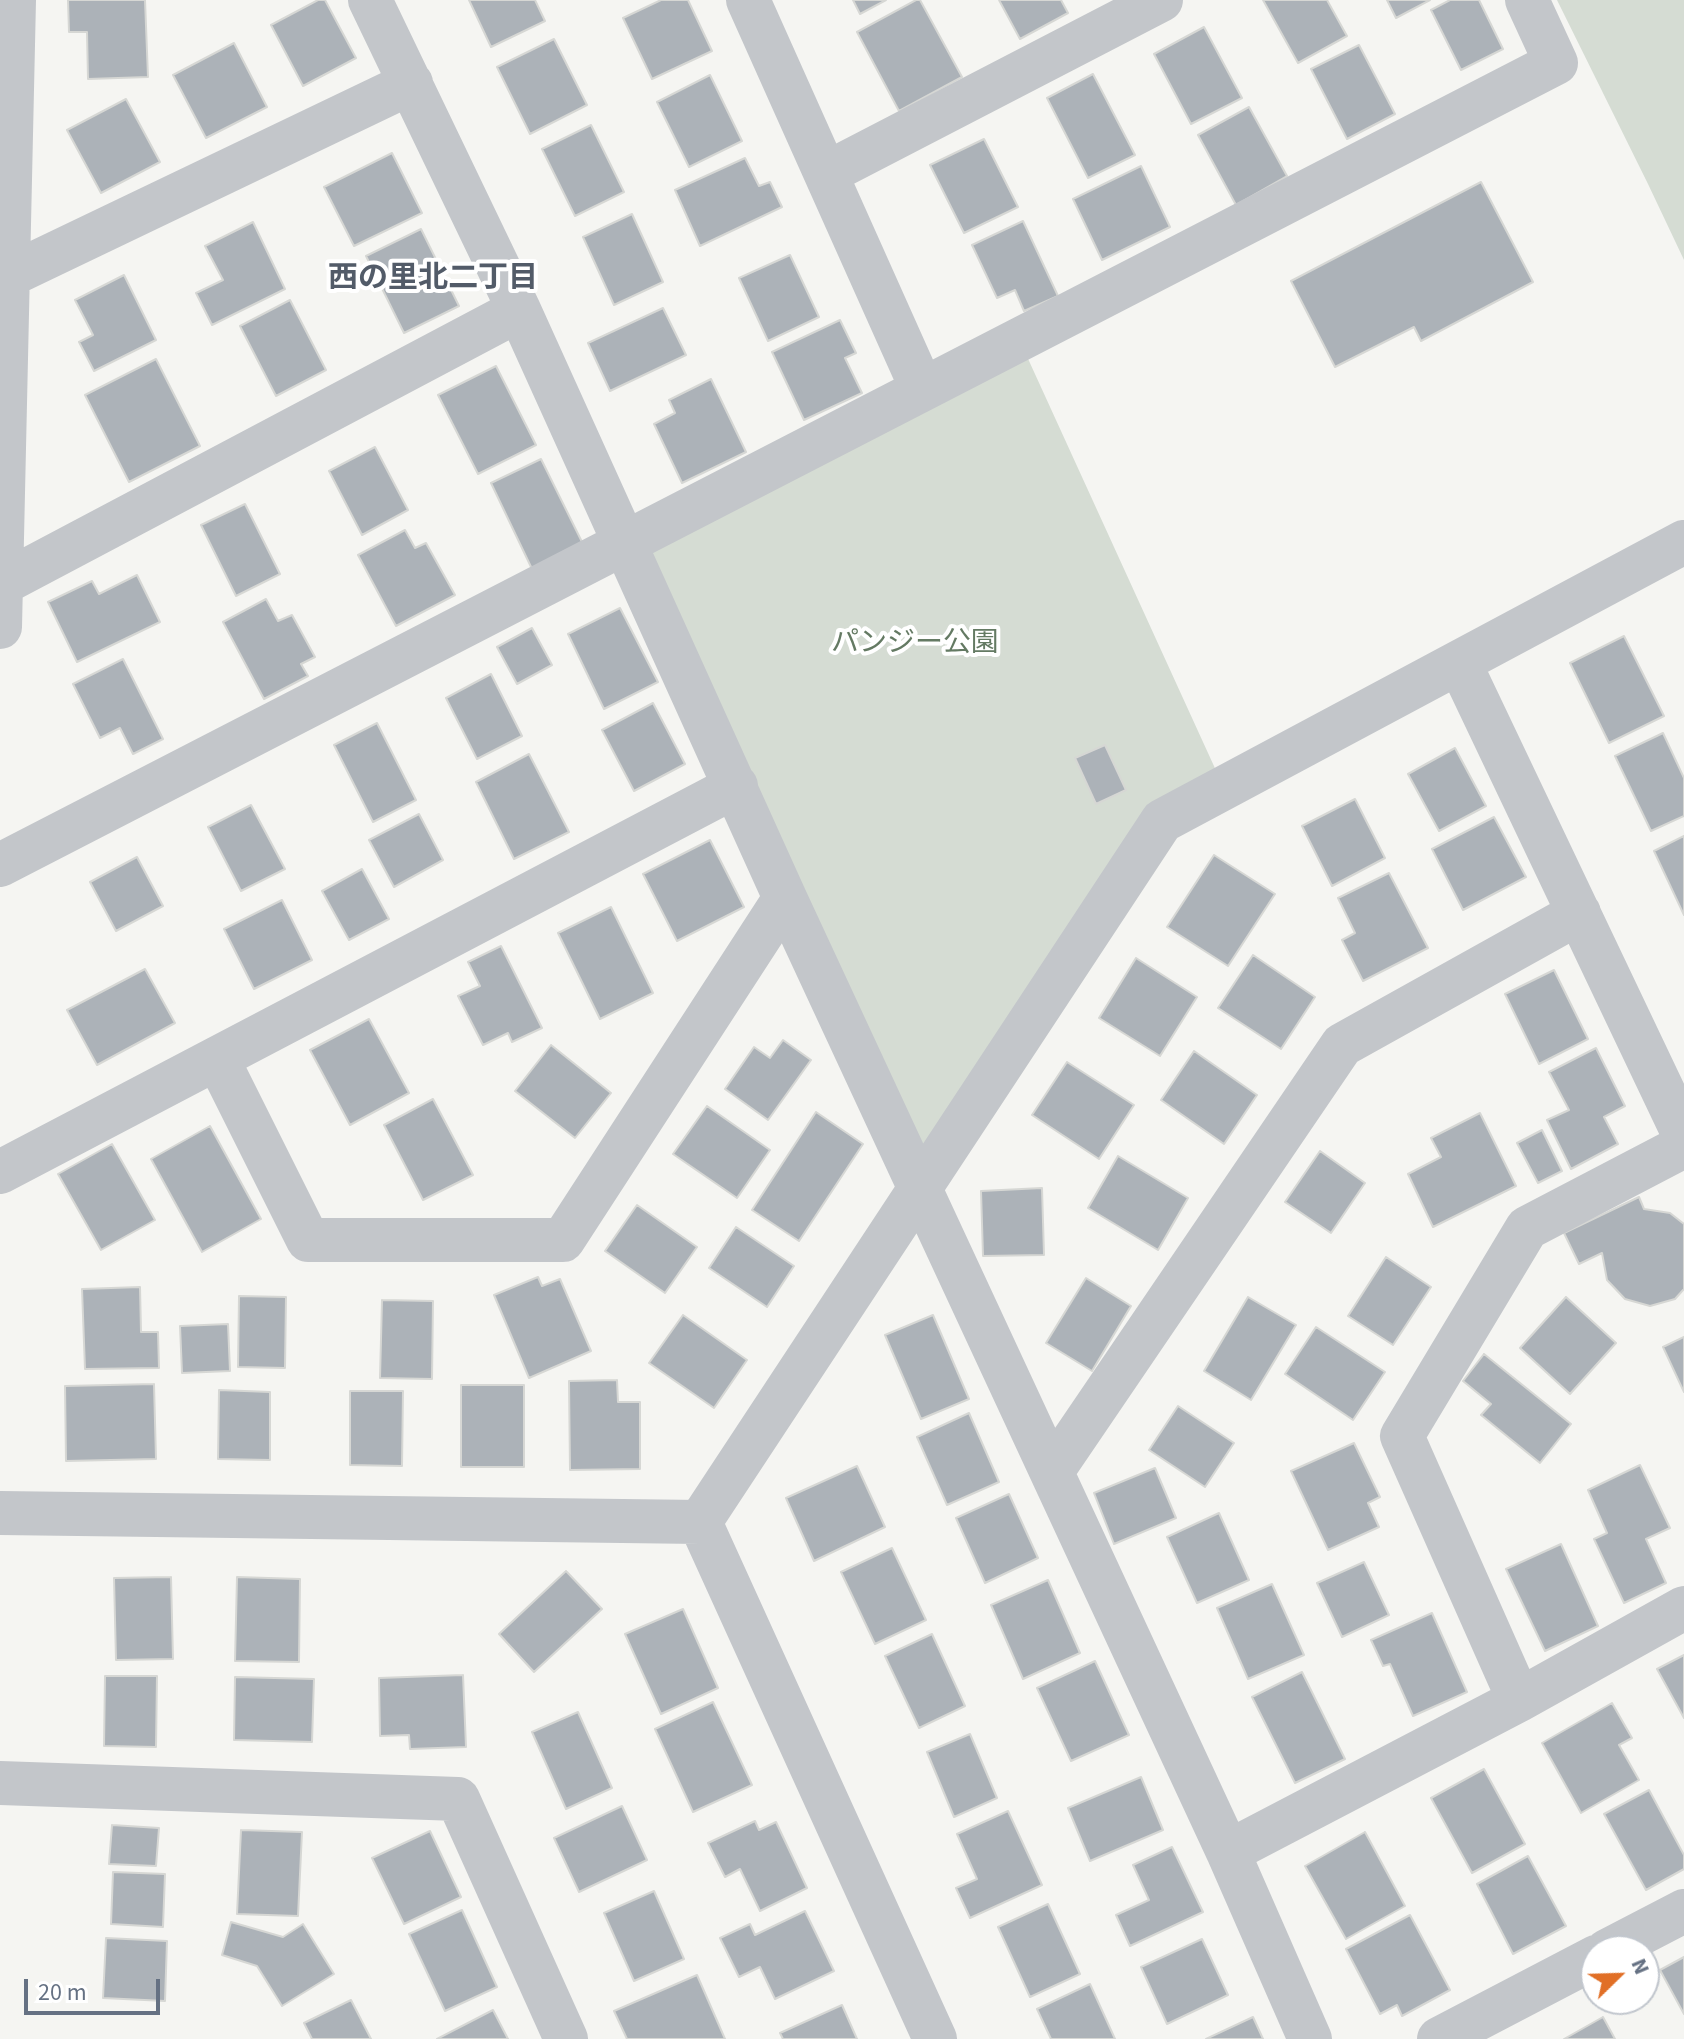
<!DOCTYPE html>
<meta charset="utf-8">
<style>
body{margin:0}
#map{position:relative;width:1684px;height:2039px;overflow:hidden;background:#f5f5f2;font-family:"Source Sans 3",sans-serif}
canvas{display:block}
.north{position:absolute;left:1580px;top:1935px;width:80px;height:80px;box-sizing:border-box;background:#fff;border:2px solid #c1c6cd;border-radius:50%;rotate:67deg;font-size:22px;font-weight:700;line-height:32px;text-align:center;color:#657183}
.north::after{content:'';display:block;margin:auto;width:28px;height:36px;background:#e16f26;clip-path:polygon(50% 0,100% 100%,50% 72%,0 100%)}
.scale{position:absolute;left:24px;top:1979px;width:136px;height:36px;box-sizing:border-box;border:4px solid #657183;border-top:0;padding-left:10px;font-size:24px;line-height:28px;white-space:nowrap;color:#657183;-webkit-text-stroke:6px #fff;paint-order:stroke}
</style>
<div id="map">
<canvas width="1684" height="2039"></canvas>
<div class="north">N</div>
<div class="scale">20 m</div>
</div>
<script>
const ctx = document.querySelector('canvas').getContext('2d');
ctx.lineJoin = 'round';
function paint(path, color) { ctx.fillStyle = color; ctx.fill(path, 'evenodd'); }
const toPath = rows => new Path2D(rows.map(r => 'M' + r).join(''));
function stroke(path, color, width, dash) { ctx.strokeStyle = color; ctx.lineWidth = width; ctx.lineCap = dash ? 'butt' : 'round'; ctx.setLineDash(dash || []); ctx.stroke(path); }
function write(font, color, halo, rows, align = 'center') {
  ctx.font = font + ' "Source Sans 3","Noto Sans JP",sans-serif'; ctx.lineWidth = 8; ctx.setLineDash([]); ctx.textBaseline = 'middle'; ctx.strokeStyle = halo; ctx.fillStyle = color; for (const [text, x, y, turn = 0] of rows) {
    ctx.save(); ctx.translate(x, y); ctx.rotate((+turn || 0) * Math.PI / 180); ctx.textAlign = isNaN(turn) ? turn : align; if (halo) ctx.strokeText(text, 0, 0); ctx.fillText(text, 0, 0); ctx.restore();
  }
}
paint(toPath([
 [1557,0,1684,0,1684,260,1648,184],
 [1019,339,1224,788,1162,821,919,1187,624,544]
]), '#d5dcd3');
const building = toPath([
 [68,0,145,0,148,77,88,79,87,32,69,32,68,0],
 [318,0,325,0,356,58,303,86,271,25,318,0],
 [469,0,535,0,545,21,491,47,469,0],
 [661,0,688,0,712,51,652,79,623,18,661,0],
 [853,0,886,0,860,14,853,0],
 [916,0,920,0,962,77,899,111,857,32,916,0],
 [999,0,1061,0,1068,13,1020,39,999,0],
 [1263,0,1327,0,1347,36,1298,63,1263,0],
 [1387,0,1430,0,1396,18,1387,0],
 [1450,0,1479,0,1503,49,1461,70,1431,10,1450,0],
 [1204,27,1242,98,1191,124,1154,54,1204,27],
 [554,39,587,105,530,134,497,67,554,39],
 [234,43,267,107,206,138,173,75,234,43],
 [1359,45,1395,114,1347,139,1311,69,1359,45],
 [1093,74,1135,155,1088,178,1047,98,1093,74],
 [710,75,742,141,689,167,657,102,710,75],
 [126,99,160,162,101,193,67,130,126,99],
 [1249,107,1287,176,1236,205,1198,135,1249,107],
 [591,125,624,192,575,216,542,149,591,125],
 [984,139,1018,207,964,233,930,165,984,139],
 [392,153,422,213,354,246,324,187,392,153],
 [745,158,759,186,770,182,782,207,700,246,675,190,745,158],
 [1141,166,1170,227,1102,260,1073,199,1141,166],
 [1481,182,1533,282,1421,341,1414,327,1335,367,1291,281,1481,182],
 [632,214,663,282,614,305,583,237,632,214],
 [1023,221,1058,296,1024,311,1015,290,997,298,972,245,1023,221],
 [253,222,285,289,212,325,196,293,223,280,205,246,253,222],
 [421,229,459,306,404,333,366,256,421,229],
 [790,255,819,317,768,341,739,278,790,255],
 [124,275,156,340,94,371,79,342,93,335,75,300,124,275],
 [290,300,326,370,276,396,240,326,290,300],
 [663,308,686,355,610,391,588,343,663,308],
 [840,320,856,353,845,358,862,393,804,420,772,352,840,320],
 [156,359,200,446,129,482,85,395,156,359],
 [496,366,536,445,478,474,438,395,496,366],
 [711,379,746,452,682,483,654,424,675,413,669,400,711,379],
 [375,447,408,510,362,535,329,471,375,447],
 [541,459,583,544,532,569,491,483,541,459],
 [245,504,280,574,236,596,201,525,245,504],
 [405,530,415,548,426,543,455,595,396,626,358,555,405,530],
 [137,575,160,622,77,662,48,602,92,581,99,594,137,575],
 [266,599,278,621,292,615,315,657,301,664,308,676,264,699,223,622,266,599],
 [620,608,658,682,604,709,568,634,620,608],
 [532,628,552,665,517,684,497,647,532,628],
 [1624,636,1664,716,1609,743,1570,663,1624,636],
 [123,659,163,739,133,754,120,728,100,738,73,684,123,659],
 [491,674,522,736,477,759,446,698,491,674],
 [653,703,685,764,634,791,602,730,653,703],
 [377,723,416,800,373,822,334,745,377,723],
 [1663,733,1684,778,1684,816,1651,831,1615,756,1663,733],
 [1105,745,1126,790,1096,804,1075,758,1105,745],
 [1455,748,1486,806,1439,831,1408,774,1455,748],
 [529,754,569,832,514,859,476,782,529,754],
 [1355,799,1385,858,1332,886,1302,826,1355,799],
 [251,805,285,869,241,891,208,827,251,805],
 [419,814,443,860,394,887,369,840,419,814],
 [1494,817,1526,877,1463,910,1432,849,1494,817],
 [1684,836,1684,915,1654,851,1684,836],
 [710,840,744,907,677,941,643,874,710,840],
 [1214,855,1275,894,1228,966,1167,927,1214,855],
 [137,857,163,906,116,931,90,882,137,857],
 [362,869,389,919,349,940,322,891,362,869],
 [1389,873,1428,948,1363,981,1342,940,1355,933,1338,898,1389,873],
 [282,900,312,960,254,989,224,929,282,900],
 [611,907,653,993,600,1019,558,933,611,907],
 [501,946,542,1028,512,1042,508,1033,483,1045,458,996,480,986,468,962,501,946],
 [1253,955,1315,997,1281,1049,1218,1008,1253,955],
 [1136,958,1197,997,1160,1056,1099,1018,1136,958],
 [145,969,175,1023,97,1065,67,1010,145,969],
 [1554,970,1588,1039,1539,1064,1505,994,1554,970],
 [369,1019,409,1093,350,1125,310,1050,369,1019],
 [783,1040,811,1060,768,1120,725,1089,754,1047,770,1058,783,1040],
 [551,1045,611,1093,575,1138,515,1091,551,1045],
 [1596,1048,1625,1106,1604,1117,1618,1144,1571,1169,1547,1120,1569,1110,1549,1072,1596,1048],
 [1194,1051,1257,1095,1224,1144,1161,1100,1194,1051],
 [1067,1062,1134,1105,1099,1159,1032,1115,1067,1062],
 [433,1099,473,1175,423,1200,384,1125,433,1099],
 [707,1106,770,1150,737,1198,673,1154,707,1106],
 [816,1112,863,1144,799,1241,752,1210,816,1112],
 [1480,1113,1516,1186,1433,1227,1408,1174,1441,1157,1431,1138,1480,1113],
 [210,1126,261,1219,202,1252,151,1159,210,1126],
 [1542,1130,1562,1171,1538,1183,1517,1143,1542,1130],
 [112,1144,155,1220,101,1250,58,1174,112,1144],
 [1320,1151,1365,1183,1331,1233,1285,1202,1320,1151],
 [1118,1156,1188,1198,1158,1250,1088,1208,1118,1156],
 [1042,1188,1044,1255,983,1256,981,1191,1042,1188],
 [1639,1197,1644,1209,1670,1213,1684,1224,1684,1289,1675,1299,1650,1306,1625,1299,1607,1280,1602,1253,1579,1264,1564,1233,1639,1197],
 [637,1205,697,1247,665,1293,605,1251,637,1205],
 [736,1227,794,1266,767,1307,709,1268,736,1227],
 [1386,1257,1431,1287,1393,1345,1348,1316,1386,1257],
 [538,1277,542,1286,560,1279,591,1351,529,1378,494,1295,538,1277],
 [1086,1278,1131,1306,1092,1371,1046,1343,1086,1278],
 [140,1287,141,1332,158,1332,159,1368,85,1369,82,1289,140,1287],
 [239,1296,286,1297,285,1368,238,1367,239,1296],
 [1248,1297,1296,1325,1251,1400,1204,1371,1248,1297],
 [1566,1297,1616,1343,1570,1394,1520,1348,1566,1297],
 [382,1300,433,1301,432,1379,380,1378,382,1300],
 [683,1315,747,1360,714,1408,649,1363,683,1315],
 [933,1315,969,1399,921,1419,885,1335,933,1315],
 [228,1324,230,1371,182,1373,180,1326,228,1324],
 [1316,1327,1385,1372,1353,1420,1285,1374,1316,1327],
 [1684,1337,1684,1392,1663,1347,1684,1337],
 [1484,1354,1571,1424,1540,1463,1481,1415,1491,1404,1463,1381,1484,1354],
 [617,1380,618,1402,640,1402,640,1469,570,1470,569,1381,617,1380],
 [154,1384,156,1459,66,1461,65,1386,154,1384],
 [461,1385,524,1385,524,1467,461,1467,461,1385],
 [219,1390,270,1392,270,1460,218,1459,219,1390],
 [350,1391,403,1391,402,1466,350,1465,350,1391],
 [1178,1406,1234,1443,1205,1487,1149,1450,1178,1406],
 [969,1413,999,1482,947,1505,917,1437,969,1413],
 [1354,1443,1380,1497,1368,1503,1379,1527,1328,1550,1291,1471,1354,1443],
 [1640,1465,1670,1528,1646,1539,1666,1583,1624,1603,1594,1539,1607,1533,1588,1490,1640,1465],
 [857,1466,885,1527,814,1561,786,1498,857,1466],
 [1155,1468,1176,1518,1114,1544,1094,1493,1155,1468],
 [1009,1494,1038,1558,985,1583,956,1518,1009,1494],
 [1219,1513,1249,1580,1197,1603,1167,1537,1219,1513],
 [1561,1544,1598,1626,1545,1651,1506,1569,1561,1544],
 [892,1548,926,1620,875,1644,841,1572,892,1548],
 [1364,1562,1389,1615,1342,1637,1317,1583,1364,1562],
 [566,1571,602,1609,534,1672,499,1634,566,1571],
 [171,1577,173,1659,116,1660,114,1578,171,1577],
 [237,1577,300,1579,299,1662,235,1661,237,1577],
 [1048,1580,1080,1653,1023,1679,991,1605,1048,1580],
 [1272,1584,1304,1655,1248,1679,1217,1608,1272,1584],
 [683,1609,718,1688,661,1714,625,1634,683,1609],
 [1432,1613,1467,1692,1413,1716,1390,1664,1383,1666,1371,1640,1432,1613],
 [932,1634,965,1706,919,1728,885,1656,932,1634],
 [1684,1655,1684,1718,1657,1669,1684,1655],
 [1095,1661,1129,1735,1071,1761,1037,1688,1095,1661],
 [1302,1672,1345,1759,1295,1783,1252,1697,1302,1672],
 [463,1675,466,1747,410,1749,409,1735,380,1736,379,1678,463,1675],
 [105,1676,157,1676,156,1747,104,1746,105,1676],
 [235,1677,314,1679,312,1742,234,1740,235,1677],
 [713,1702,752,1785,693,1812,655,1729,713,1702],
 [1612,1703,1632,1738,1619,1745,1639,1780,1581,1813,1542,1743,1612,1703],
 [578,1712,612,1788,566,1809,532,1732,578,1712],
 [970,1734,997,1798,954,1817,927,1752,970,1734],
 [1484,1769,1525,1844,1472,1873,1431,1798,1484,1769],
 [1141,1777,1163,1830,1090,1861,1068,1808,1141,1777],
 [1649,1790,1684,1855,1684,1869,1646,1890,1604,1814,1649,1790],
 [622,1806,647,1860,579,1892,554,1838,622,1806],
 [1008,1811,1042,1885,970,1918,956,1888,977,1879,957,1834,1008,1811],
 [755,1821,759,1830,776,1822,807,1888,760,1911,740,1869,725,1877,708,1843,755,1821],
 [112,1825,159,1828,156,1866,109,1864,112,1825],
 [241,1830,302,1832,298,1916,237,1914,241,1830],
 [430,1831,461,1897,404,1924,372,1858,430,1831],
 [1365,1832,1405,1906,1346,1939,1305,1866,1365,1832],
 [1172,1847,1203,1912,1130,1946,1116,1915,1149,1900,1133,1865,1172,1847],
 [1528,1856,1566,1926,1513,1954,1477,1884,1528,1856],
 [113,1872,165,1874,163,1927,111,1924,113,1872],
 [654,1891,684,1959,634,1981,604,1913,654,1891],
 [1048,1904,1080,1974,1030,1997,998,1927,1048,1904],
 [462,1910,497,1987,445,2011,409,1934,462,1910],
 [805,1911,834,1971,775,1999,760,1967,739,1977,720,1938,750,1924,755,1935,805,1911],
 [1410,1915,1450,1990,1402,2016,1397,2005,1380,2014,1346,1949,1410,1915],
 [231,1922,283,1937,303,1924,334,1974,282,2006,257,1966,222,1955,231,1922],
 [106,1938,167,1941,165,2001,103,1998,106,1938],
 [1202,1939,1228,1995,1167,2024,1141,1967,1202,1939],
 [1684,1957,1684,2014,1660,1970,1684,1957],
 [697,1975,725,2039,627,2039,614,2011,697,1975],
 [1090,1984,1115,2039,1051,2039,1037,2009,1090,1984],
 [351,2000,371,2039,312,2039,304,2023,351,2000],
 [842,2005,857,2039,783,2039,780,2033,842,2005],
 [493,2010,508,2039,437,2039,493,2010],
 [1253,2017,1263,2039,1206,2039,1253,2017],
 [1603,2017,1615,2039,1564,2039,1603,2017]
]);
paint(building, '#acb2b8');
stroke(building, '#d6d7d4', 2);
stroke(toPath([
 [370,0,519,310,785,898,1228,1852,1310,2039],
 [748,0,922,389],
 [827,173,1161,0],
 [6,277,411,83],
 [1,584,519,310],
 [0,627,14,0],
 [1459,662,1684,1135],
 [0,865,1556,63,1527,0],
 [218,1060,308,1240,563,1240,785,898],
 [0,1172,736,786],
 [1053,1470,1342,1045,1579,913],
 [0,1513,700,1522],
 [700,1522,1162,821,1684,542],
 [700,1522,935,2039],
 [1519,1700,1402,1436,1527,1228,1684,1146],
 [0,1783,458,1799,566,2039],
 [1228,1852,1519,1700,1684,1608],
 [1607,1951,1684,1911],
 [1439,2039,1596,1957]
]), '#c3c6ca', 44);
write('28px', '#647a63', '#fff', [
 ["パンジー公園",915,645]
]);
write('bold 30px', '#525b68', '#fff', [
 ["西の里北二丁目",433,280]
]);
</script>
